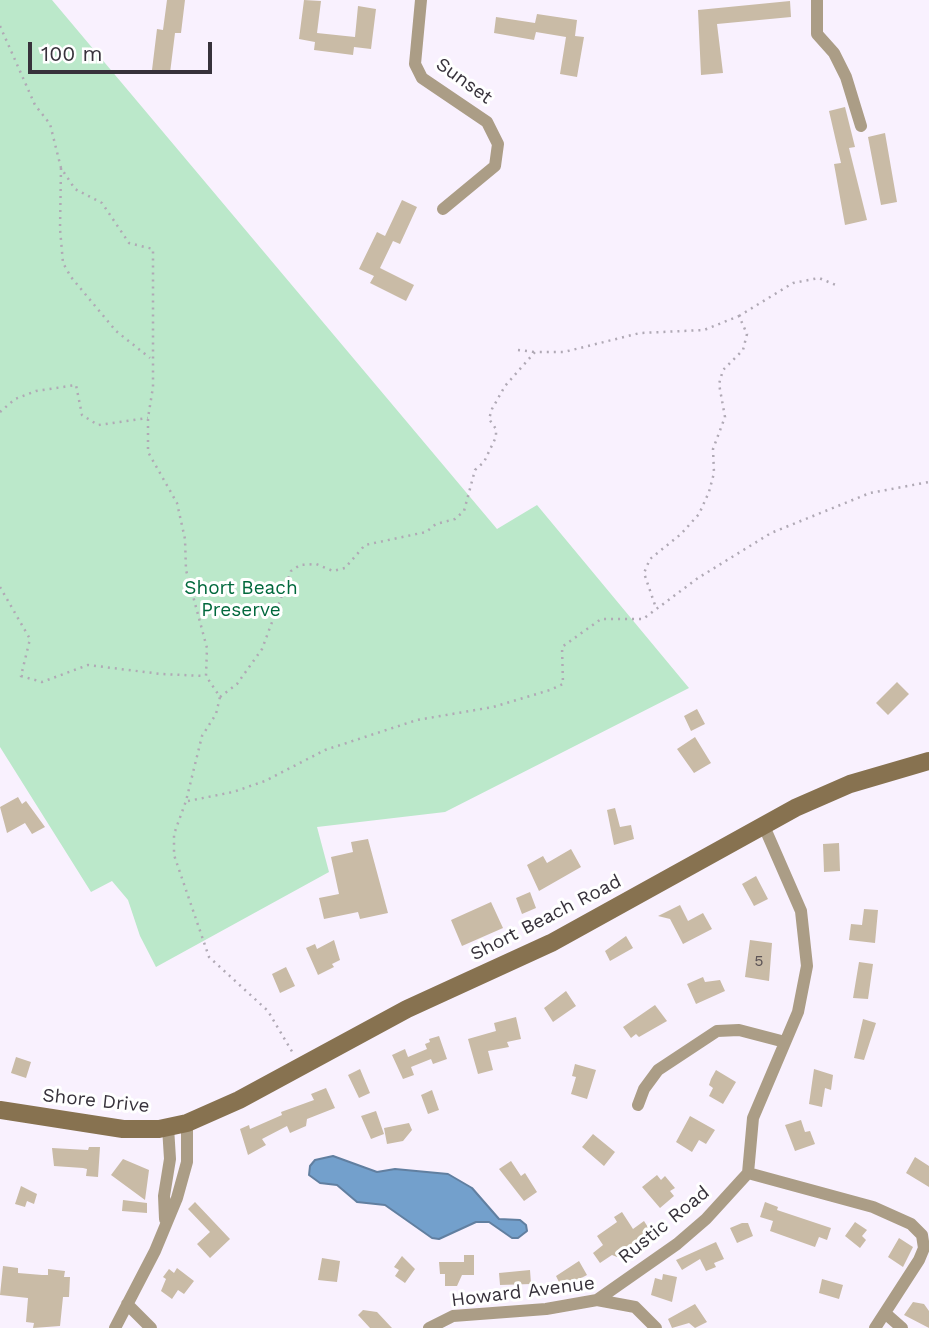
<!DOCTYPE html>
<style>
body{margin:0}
#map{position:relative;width:929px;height:1328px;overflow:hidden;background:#f9f1fe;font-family:"Work Sans",sans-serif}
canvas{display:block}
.scale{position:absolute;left:28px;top:42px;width:184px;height:32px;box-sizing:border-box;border:4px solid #37323b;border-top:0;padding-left:9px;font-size:21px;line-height:24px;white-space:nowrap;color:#37323b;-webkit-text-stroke:5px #fff;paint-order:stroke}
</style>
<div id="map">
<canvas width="929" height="1328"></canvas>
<div class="scale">100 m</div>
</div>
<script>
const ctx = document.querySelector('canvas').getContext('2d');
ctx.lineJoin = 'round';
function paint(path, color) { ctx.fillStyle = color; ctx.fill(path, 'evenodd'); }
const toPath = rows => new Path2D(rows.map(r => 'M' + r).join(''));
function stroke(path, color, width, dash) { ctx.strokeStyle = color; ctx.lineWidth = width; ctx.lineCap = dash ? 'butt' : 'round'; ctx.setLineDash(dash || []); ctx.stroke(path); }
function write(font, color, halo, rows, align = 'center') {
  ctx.font = font + ' "Work Sans",sans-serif'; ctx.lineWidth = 6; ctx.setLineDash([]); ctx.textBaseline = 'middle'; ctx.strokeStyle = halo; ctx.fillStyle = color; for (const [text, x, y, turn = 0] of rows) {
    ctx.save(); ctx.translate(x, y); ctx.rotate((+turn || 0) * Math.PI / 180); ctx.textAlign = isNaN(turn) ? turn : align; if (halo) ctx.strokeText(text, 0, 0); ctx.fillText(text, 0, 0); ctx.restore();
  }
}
paint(toPath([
 [0,0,52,0,497,529,537,505,689,688,445,812,317,827,329,872,156,967,140,936,128,900,112,881,91,892,0,747]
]), '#bbe8ca');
const water = toPath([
 [333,1156,377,1172,395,1169,448,1174,472,1188,499,1219,520,1220,526,1225,527,1231,518,1238,512,1238,489,1222,476,1222,439,1239,432,1238,385,1205,357,1202,337,1185,320,1183,309,1175,310,1166,315,1160,333,1156]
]);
paint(water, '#73a0cc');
stroke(water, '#617fa0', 2);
paint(toPath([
 [167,0,185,0,181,33,175,33,170,73,152,70,157,29,163,30],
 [304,0,321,1,317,33,355,37,358,6,376,9,371,49,354,47,353,55,314,50,315,42,299,39],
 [790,1,791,17,717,24,723,73,701,75,698,10],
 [537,14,577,20,575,36,584,37,577,77,560,74,566,37,536,32,534,40,494,33,496,17,535,23],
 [845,107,855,147,849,148,867,220,845,225,834,164,841,163,829,111],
 [885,133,897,202,881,205,868,137],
 [402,200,417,207,400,244,393,241,380,268,414,285,406,301,370,283,374,276,359,269,377,232,385,236],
 [897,682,909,694,888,715,876,703],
 [697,709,705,724,691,731,684,716],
 [695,737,711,763,694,773,677,749],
 [18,797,22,804,26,801,45,827,32,834,25,823,7,833,0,807],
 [615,808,620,827,631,825,634,839,614,845,607,810],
 [368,839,388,913,360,919,358,912,324,919,319,898,339,894,331,857,353,852,351,842],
 [839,843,840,871,824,872,823,844],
 [571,849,581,867,539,891,527,865,543,856,547,863],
 [756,876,768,899,754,906,742,884],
 [530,892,536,908,522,914,516,898],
 [491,902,503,928,462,946,451,920],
 [680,905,688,921,703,913,712,929,683,944,670,919,658,916],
 [864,909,878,910,875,943,849,940,851,924,862,925],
 [626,936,633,948,610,961,605,951],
 [334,940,340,960,332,964,334,967,318,975,306,948,315,944,317,949],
 [750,940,772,943,769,981,745,977],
 [859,962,873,964,868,999,853,998],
 [286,967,295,986,280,993,272,974],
 [703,977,705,982,720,980,725,991,696,1004,687,984],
 [566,991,576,1006,553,1022,544,1008],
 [655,1005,667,1021,639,1037,636,1034,631,1038,623,1027],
 [516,1017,521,1039,507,1042,509,1047,488,1051,493,1070,478,1074,468,1039,496,1031,494,1023],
 [863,1019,876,1023,864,1060,854,1058],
 [439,1036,447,1059,433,1064,431,1059,411,1067,414,1075,403,1079,392,1055,405,1049,408,1057,427,1049,425,1044,430,1042,429,1039],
 [16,1057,31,1062,26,1078,11,1073],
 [575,1064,596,1070,587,1099,571,1094,576,1077,572,1076],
 [360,1069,370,1093,359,1098,348,1075],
 [814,1069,833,1075,831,1090,825,1088,822,1107,809,1104],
 [716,1070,736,1082,723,1104,709,1096,713,1088,709,1085,711,1079],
 [326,1088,335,1108,307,1119,306,1126,290,1133,287,1126,262,1139,266,1145,248,1155,240,1129,249,1125,250,1129,282,1115,281,1112,314,1100,311,1094],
 [432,1090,439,1110,428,1114,421,1095],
 [376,1111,384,1134,371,1139,361,1116],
 [690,1116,715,1130,706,1144,699,1140,692,1152,676,1142],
 [801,1120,805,1132,810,1131,815,1144,795,1151,785,1125],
 [409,1123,412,1130,403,1141,387,1144,384,1128],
 [593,1134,615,1152,604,1166,582,1147],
 [89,1147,100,1147,98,1177,86,1176,87,1169,83,1168,54,1166,52,1148,88,1150],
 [915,1157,929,1166,929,1187,906,1173],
 [123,1159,149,1170,145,1200,111,1175],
 [511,1161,521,1176,525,1173,537,1192,524,1201,499,1169],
 [657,1175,661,1180,665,1176,675,1188,670,1191,674,1196,660,1208,642,1187],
 [21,1186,37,1194,34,1204,27,1201,25,1207,15,1204],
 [123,1200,147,1203,147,1213,122,1211],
 [195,1202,230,1239,210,1258,197,1244,210,1232,188,1209],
 [765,1202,778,1207,777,1210,831,1228,827,1240,819,1237,815,1247,770,1231,773,1221,760,1217],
 [622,1212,633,1229,644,1221,651,1232,617,1257,612,1255,600,1263,593,1253,603,1245,597,1236,617,1222,614,1217],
 [855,1222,867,1230,862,1236,866,1240,860,1248,845,1236],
 [742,1223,748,1223,753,1236,737,1243,730,1228],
 [899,1238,913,1247,903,1267,888,1257],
 [716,1242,724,1259,714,1263,716,1267,706,1271,700,1259,682,1270,676,1260],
 [464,1255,474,1255,474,1275,462,1275,457,1286,445,1286,445,1274,440,1274,439,1262,464,1262],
 [402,1256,415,1269,405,1283,395,1276,399,1270,394,1267],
 [322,1258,340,1261,337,1282,318,1280],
 [579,1261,587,1275,562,1288,556,1276],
 [3,1266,18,1268,18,1273,42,1275,48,1275,48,1269,65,1271,64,1277,70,1277,69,1297,63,1297,60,1326,33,1328,34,1323,26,1322,28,1298,0,1295],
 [177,1268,194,1281,184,1294,178,1290,172,1299,161,1291,166,1279,163,1277,169,1269,174,1273],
 [530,1270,531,1284,500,1285,499,1273],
 [663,1274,677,1277,672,1302,651,1295,655,1278,662,1280],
 [822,1279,843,1285,839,1299,819,1293],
 [913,1302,924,1304,929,1311,929,1328,904,1315],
 [695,1304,707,1322,695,1328,689,1323,672,1328,668,1319],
 [363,1310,377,1312,392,1328,370,1328,358,1315]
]), '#c9bba6');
stroke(toPath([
 [0,26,35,105,50,124,61,168,75,189,102,203,129,243,153,249,153,387,148,418,148,452,177,503,185,539,186,570,207,648,206,676,220,697,216,714,202,736,186,801,174,834,174,855,209,957,268,1011,294,1055],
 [61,168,60,229,63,263,71,277,116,331,150,358],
 [739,316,793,283,819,278,838,286],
 [518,350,535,352],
 [0,412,15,399,36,391,76,385,82,415,98,425,148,418],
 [0,587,30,639,21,676,42,682,88,665,161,674,205,676],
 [220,697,237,684,262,649,291,571,300,565,316,564,333,571,345,568,365,545,426,532,436,524,455,519,464,511,475,470,484,462,496,437,496,429,489,419,492,409,505,386,535,352,564,352,640,333,704,330,739,316,747,334,743,350,723,370,719,384,725,417,713,449,714,473,709,492,699,514,681,534,650,559,644,573,656,608],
 [188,801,233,792,265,781,325,750,417,720,493,707,550,690,563,684,562,647,601,619,643,619,698,578,771,533,870,493,929,482]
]), '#b0a9b5', 2.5, [2, 5]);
stroke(toPath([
 [421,0,415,64,422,78,487,122,498,144,495,166,443,209],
 [817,0,817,34,834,53,846,77,861,126],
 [638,1105,644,1089,658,1070,717,1031,739,1030,785,1042],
 [748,1173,753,1118,798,1012,807,966,801,911,763,824],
 [748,1173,873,1207,911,1224,922,1235,924,1248,919,1260,875,1328],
 [165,1219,164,1196,170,1159,168,1127],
 [597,1300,677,1244,706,1219,748,1173],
 [127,1304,151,1328],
 [885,1313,902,1328],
 [115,1328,155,1251,177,1198,187,1162,187,1123],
 [429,1328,453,1316,546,1309,597,1300,635,1307,656,1328]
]), '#ab9d86', 12);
stroke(toPath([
 [0,1110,123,1129,159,1129,187,1123,239,1100,407,1009,551,943,795,808,850,784,929,761]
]), '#877250', 18);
write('16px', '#5c5456', null, [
 ["5",759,961]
]);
write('19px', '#37323b', '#fff', [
 ["Sunset",464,81,36],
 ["Short Beach Road",546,918,-27],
 ["Shore Drive",96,1101,6],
 ["Rustic Road",664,1225,-39],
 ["Howard Avenue",523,1292,-7]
]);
write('19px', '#00683c', '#fff', [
 ["Short Beach",241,588],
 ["Preserve",241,610]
]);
</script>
